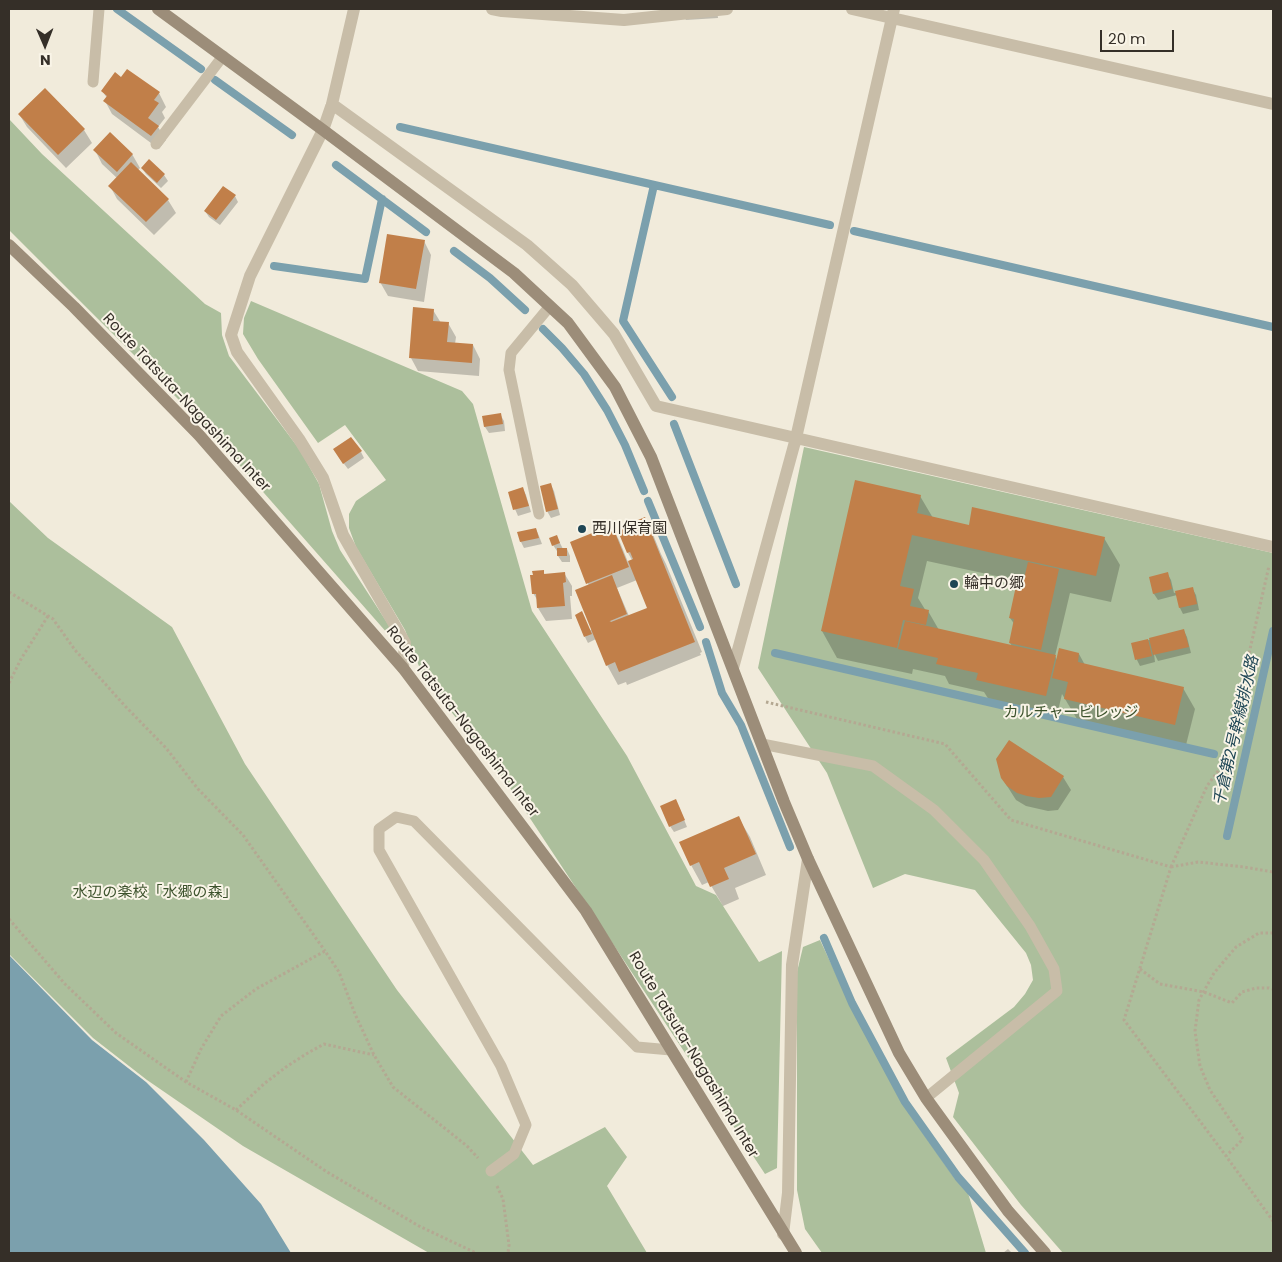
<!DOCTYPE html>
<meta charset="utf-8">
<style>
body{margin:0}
#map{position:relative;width:1282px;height:1262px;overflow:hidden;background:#f1ebdb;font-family:Poppins,sans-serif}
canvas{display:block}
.frame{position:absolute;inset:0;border:10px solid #352f28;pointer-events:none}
.north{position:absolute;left:20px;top:20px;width:50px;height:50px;-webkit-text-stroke:4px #f9f4e7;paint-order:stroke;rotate:179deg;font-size:14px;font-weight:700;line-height:20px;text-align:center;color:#352f28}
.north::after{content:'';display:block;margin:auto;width:18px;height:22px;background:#352f28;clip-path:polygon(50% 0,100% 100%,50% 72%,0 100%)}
.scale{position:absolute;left:1100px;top:30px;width:74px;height:22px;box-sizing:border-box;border:2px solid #352f28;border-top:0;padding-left:6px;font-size:15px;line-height:18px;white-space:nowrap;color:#352f28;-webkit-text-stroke:4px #f9f4e7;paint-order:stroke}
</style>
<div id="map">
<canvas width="1282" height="1262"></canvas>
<div class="frame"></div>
<div class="north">N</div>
<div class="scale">20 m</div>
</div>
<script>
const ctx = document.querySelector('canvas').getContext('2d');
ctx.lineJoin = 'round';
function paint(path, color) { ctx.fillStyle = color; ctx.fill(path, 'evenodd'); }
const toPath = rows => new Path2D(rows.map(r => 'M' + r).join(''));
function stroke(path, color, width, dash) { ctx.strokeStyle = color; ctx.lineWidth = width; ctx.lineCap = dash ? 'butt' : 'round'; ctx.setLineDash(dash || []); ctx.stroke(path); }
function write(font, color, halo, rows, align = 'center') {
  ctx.font = font + ' Poppins,"Noto Sans JP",sans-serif'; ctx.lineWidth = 4; ctx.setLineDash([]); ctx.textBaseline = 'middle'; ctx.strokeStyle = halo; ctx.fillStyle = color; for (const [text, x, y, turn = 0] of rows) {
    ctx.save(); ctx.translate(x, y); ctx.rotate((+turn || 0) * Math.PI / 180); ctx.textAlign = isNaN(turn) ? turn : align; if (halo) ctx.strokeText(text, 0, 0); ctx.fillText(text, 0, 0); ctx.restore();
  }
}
paint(toPath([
 [9,119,42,154,205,304,221,313,222,335,229,356,300,450,319,484,332,531,340,550,399,641,395,642,206,427,9,230],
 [251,301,462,391,473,404,532,611,627,756,696,886,716,895,759,962,782,951,777,1168,765,1174,508,785,422,674,405,630,356,547,349,528,349,514,356,501,386,480,345,425,318,443,258,359,243,334,244,318],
 [804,447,1273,553,1273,1253,1063,1253,1021,1205,953,1117,959,1093,946,1058,1014,1007,1025,994,1033,980,1031,965,1026,953,975,890,905,874,873,888,827,773,758,668],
 [9,501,48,538,172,627,245,764,397,990,533,1165,605,1127,627,1157,607,1186,647,1253,429,1253,243,1146,147,1080,93,1038,9,954],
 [820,940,849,1002,902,1103,955,1179,968,1193,986,1253,822,1253,805,1229,797,1190,797,972,803,947]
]), '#acbf9c');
paint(toPath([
 [9,955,92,1040,146,1082,204,1140,261,1204,291,1253,9,1253]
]), '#7ba0ad');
paint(toPath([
 [680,9,717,9,718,18,686,20],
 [121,79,159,93,166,107,162,112,165,118,158,127,166,140,159,149,112,114,105,101,107,98,103,92],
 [45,89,84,130,92,143,66,168,27,127,19,114],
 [95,150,132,154,140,168,138,170,168,200,176,213,154,235,117,199,110,186,117,178,102,164],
 [150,161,164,175,168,181,161,188,146,174,142,168],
 [235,196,238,202,220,225,209,217,205,211],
 [424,241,431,255,424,302,388,296,380,282],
 [433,310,441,323,448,323,456,337,455,344,473,345,480,359,479,376,418,371,411,358],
 [500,414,504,421,505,431,489,433,485,427,484,417],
 [361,452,364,458,348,469,338,456],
 [551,485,554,491,560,515,551,518,547,511],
 [523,489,526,495,531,512,518,516,515,509],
 [920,496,933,518,970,526,1104,538,1120,565,1111,602,1070,593,1055,656,1057,660,1079,654,1085,665,1183,688,1195,709,1186,745,1077,719,1062,694,1057,715,989,700,984,692,949,684,945,676,913,669,912,674,837,658,822,631],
 [927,561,1024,582,1010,618,1015,625,1010,643,1012,646,939,630,928,611,926,611,918,598],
 [644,519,652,532,661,554,666,564,702,652,700,653,701,655,627,685,626,682,618,685,607,665,596,639,588,643,585,637,590,630,593,629,589,586,571,543,612,527,619,540,628,562,632,560,628,553],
 [637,580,648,609,629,616,617,588],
 [536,529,539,536,542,544,524,548,521,542,519,533],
 [557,537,563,549,567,549,570,556,570,562,562,562,558,556,558,551,557,551,553,545],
 [543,571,545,575,564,573,572,586,572,596,570,596,572,619,546,621,538,608,538,601,533,593],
 [1167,573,1171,580,1174,593,1192,588,1196,595,1199,610,1183,614,1180,608,1177,595,1158,600,1154,594,1150,578],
 [1184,631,1187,637,1191,653,1158,661,1154,653,1155,662,1140,666,1137,660,1133,644],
 [1063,777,1071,790,1058,810,1048,811,1026,806,1016,800,1002,778],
 [679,807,687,827,674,832,670,826],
 [738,817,750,837,766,875,735,888,739,899,723,906,709,882,702,885,691,865],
 [1008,1249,1012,1253,1003,1253]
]), '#0003');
stroke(toPath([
 [117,9,201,69],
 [215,80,292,135],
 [400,127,830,225],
 [336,165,426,232],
 [654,185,623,321,672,397],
 [854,231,1273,327],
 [454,251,490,278,525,310],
 [274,266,365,279,382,199],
 [543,329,562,348,584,374,607,410,625,445,644,491],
 [674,424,736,584],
 [648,501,700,627],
 [706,642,722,693,741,725,790,847],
 [775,653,1214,754],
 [1227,836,1273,631],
 [824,938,852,1003,905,1102,958,1177,1025,1253]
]), '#7ba0ad', 8);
paint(toPath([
 [127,69,160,92,154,100,159,103,148,118,159,126,151,136,103,101,107,96,101,91,115,72,121,77],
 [45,88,85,129,58,155,18,114],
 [110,132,133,154,117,172,93,150],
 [149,159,165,174,157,183,141,168],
 [131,162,169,199,146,222,108,186],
 [223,186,236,195,216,220,204,211],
 [387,234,425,240,416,289,379,283],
 [413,307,434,309,433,321,449,322,447,342,473,344,472,363,409,358],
 [501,413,503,424,484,427,482,416],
 [351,437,362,451,343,464,333,449],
 [855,480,921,495,917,513,969,525,972,507,1105,537,1096,576,912,535,900,586,914,589,910,606,929,610,926,625,903,620,897,648,821,631],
 [551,483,558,509,546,512,540,486],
 [523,487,529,506,513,510,508,492],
 [645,517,695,642,619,672,615,662,606,666,575,590,612,575,627,614,593,628,610,621,611,622,647,608,628,561,633,559,630,552,627,553,617,529],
 [612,525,629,567,586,584,570,542],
 [536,528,539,538,520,542,517,532],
 [557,535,560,543,552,546,549,538],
 [557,548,567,548,567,556,557,556],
 [1028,562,1059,569,1041,650,1009,643,1014,619,1009,618,1016,586,1022,587],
 [544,570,544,574,565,572,566,582,563,583,565,606,537,608,536,594,532,594,530,575,533,575,532,571],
 [1168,572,1172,589,1153,594,1149,577],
 [1193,587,1197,604,1179,608,1175,591],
 [582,611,592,634,584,637,575,615],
 [905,621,1056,655,1046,696,976,680,978,673,936,664,938,658,898,649],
 [1184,629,1189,647,1153,655,1149,638],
 [1148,639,1152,656,1135,660,1131,643],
 [1059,648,1079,653,1078,662,1184,687,1175,725,1064,699,1068,682,1052,678],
 [1009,740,1064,776,1051,797,1039,798,1027,796,1017,793,1007,786,1001,778,996,759],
 [676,799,685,820,669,827,660,806],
 [739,816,756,854,724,868,729,879,710,887,699,862,690,866,679,842]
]), '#c17f49');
stroke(toPath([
 [9,592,53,619,75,650,125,706,166,748,198,789,243,835,325,951],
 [9,683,21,659,48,616],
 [766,702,945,744,1011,820,1171,867,1124,1020,1226,1156],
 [1171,867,1207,786,1224,763,1269,566],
 [1171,867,1198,862,1244,867,1273,872],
 [9,919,65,984,116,1033,186,1082,236,1110,327,1172,419,1226,476,1253],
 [1273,933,1259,933,1236,947,1214,973,1199,1000,1195,1031,1200,1066,1210,1090,1243,1139,1226,1156,1273,1221],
 [1140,969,1160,984,1204,992,1232,1003,1242,992,1256,988,1269,988,1273,989],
 [186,1082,201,1049,221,1016,256,989,325,951,339,972,355,1014,374,1055,393,1087,467,1146,478,1158],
 [236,1110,265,1083,286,1067,306,1054,324,1044,374,1055],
 [497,1186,503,1199,509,1245,508,1253]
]), '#b4a892', 3, [2.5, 2.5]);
stroke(toPath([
 [93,82,99,9],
 [156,144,223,56],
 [539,514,509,370,511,353,550,306],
 [762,744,873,766,934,810,984,860,1030,926,1054,969,1057,991,926,1098],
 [491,1171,514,1154,526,1125,501,1066,379,850,379,829,396,817,414,821,637,1047,671,1050]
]), '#c8bda8', 11);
stroke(toPath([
 [354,9,332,104,323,130,250,276,231,335,237,352,299,439,323,478,343,535,405,643,403,668],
 [492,9,502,11,624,20,727,9],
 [852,9,1273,104],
 [332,104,527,245,572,285,614,334,656,406,1273,547],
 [733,668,796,438,894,9],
 [783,1234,788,1193,792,965,808,859]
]), '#c8bda8', 12);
stroke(toPath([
 [158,9,323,130,514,273,568,323,615,387,651,457,784,802,808,859,899,1053,926,1098,1008,1211,1045,1253],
 [9,245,74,307,199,435,403,668,586,911,796,1253]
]), '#9c8d79', 12);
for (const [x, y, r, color] of [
 [582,529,5,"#1f4655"],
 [954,584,5,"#1f4655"]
]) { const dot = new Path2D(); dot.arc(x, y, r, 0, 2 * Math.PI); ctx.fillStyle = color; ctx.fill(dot); stroke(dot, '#f9f4e7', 2); }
write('15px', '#352f28', '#f9f4e7', [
 ["Route Tatsuta-Nagashima Inter",186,403,47],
 ["Route Tatsuta-Nagashima Inter",462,722,52],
 ["Route Tatsuta-Nagashima Inter",693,1055,59]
]);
write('15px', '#352f28', '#f9f4e7', [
 ["西川保育園",592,529],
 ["輪中の郷",964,584]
], 'left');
write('15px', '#3c522c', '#f9f4e7', [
 ["カルチャービレッジ",1071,713],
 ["水辺の楽校「水郷の森」",155,893]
]);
write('italic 16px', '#1f4655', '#f9f4e7', [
 ["千倉第2号幹線排水路",1237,731,-77]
]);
</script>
